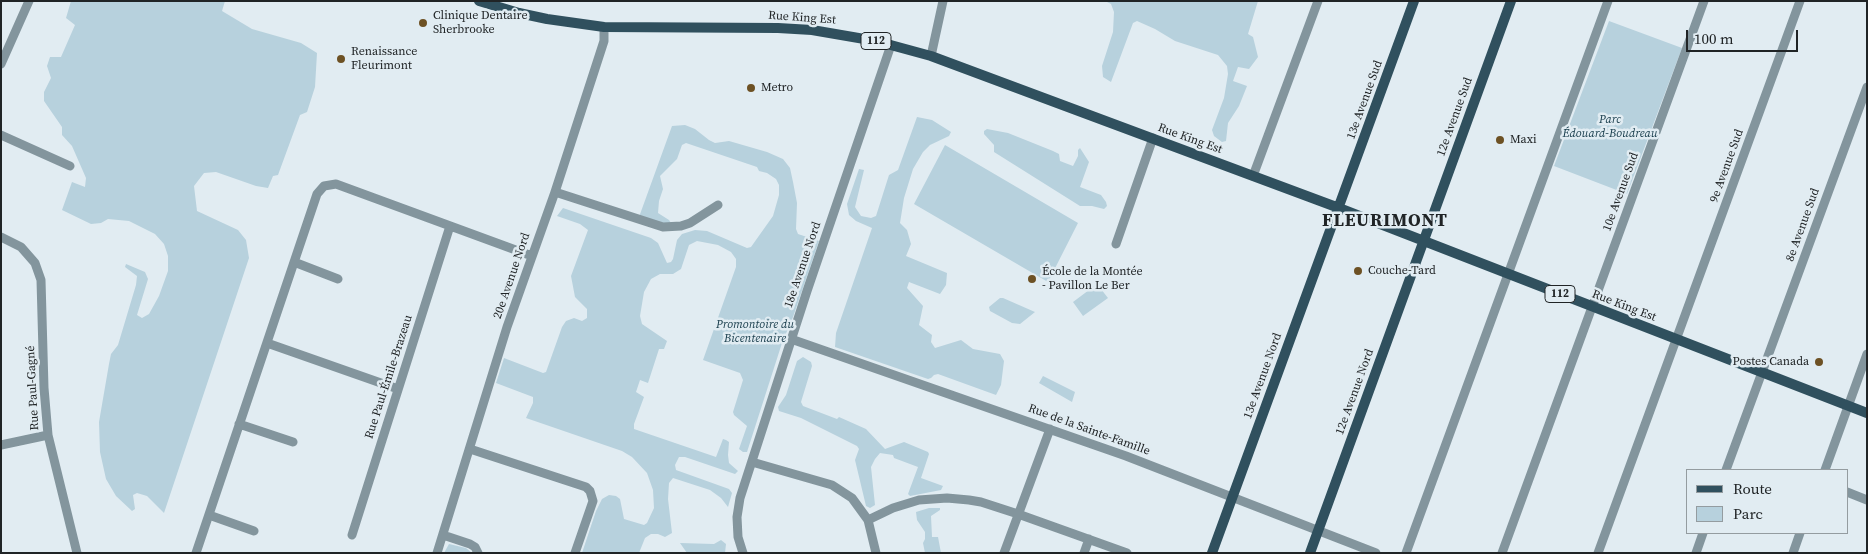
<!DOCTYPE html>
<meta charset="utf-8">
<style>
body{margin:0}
#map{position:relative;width:1868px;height:554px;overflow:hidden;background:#e1ecf2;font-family:"Source Serif 4",serif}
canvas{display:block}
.frame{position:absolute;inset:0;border:2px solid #202426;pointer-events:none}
.legend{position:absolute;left:1686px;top:469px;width:162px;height:65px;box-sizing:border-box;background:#e1ecf2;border:1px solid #949ca0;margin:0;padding:6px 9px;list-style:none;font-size:15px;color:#202426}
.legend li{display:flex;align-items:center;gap:10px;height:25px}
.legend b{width:25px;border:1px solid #949ca0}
.scale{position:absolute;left:1686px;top:30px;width:112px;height:22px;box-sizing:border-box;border:2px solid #202426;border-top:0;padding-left:6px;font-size:15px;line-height:18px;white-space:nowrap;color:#202426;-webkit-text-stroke:4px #e1ecf2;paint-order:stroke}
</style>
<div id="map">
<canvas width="1868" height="554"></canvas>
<div class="frame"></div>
<ul class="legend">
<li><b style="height:6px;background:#30505e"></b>Route</li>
<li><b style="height:14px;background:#b7d1dd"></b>Parc</li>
</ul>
<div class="scale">100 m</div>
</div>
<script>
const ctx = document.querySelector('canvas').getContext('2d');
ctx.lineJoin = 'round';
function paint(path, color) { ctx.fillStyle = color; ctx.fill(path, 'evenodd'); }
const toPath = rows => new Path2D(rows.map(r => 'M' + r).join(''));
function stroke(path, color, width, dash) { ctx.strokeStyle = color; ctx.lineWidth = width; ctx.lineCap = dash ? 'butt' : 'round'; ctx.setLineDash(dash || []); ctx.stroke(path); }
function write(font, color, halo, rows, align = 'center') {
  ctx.font = font + ' "Source Serif 4",serif'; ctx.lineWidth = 5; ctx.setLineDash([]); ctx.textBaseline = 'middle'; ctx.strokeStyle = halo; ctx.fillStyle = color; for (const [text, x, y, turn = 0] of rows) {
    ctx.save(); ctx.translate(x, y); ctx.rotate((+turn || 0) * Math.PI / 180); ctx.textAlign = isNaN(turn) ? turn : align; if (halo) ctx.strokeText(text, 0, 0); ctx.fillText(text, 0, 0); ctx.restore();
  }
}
paint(toPath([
 [71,1,225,1,222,11,252,29,301,43,317,53,315,87,307,112,300,115,278,175,273,176,268,188,256,186,216,172,204,173,194,186,197,211,238,230,246,240,249,258,164,513,147,496,137,493,133,495,135,509,132,511,116,496,106,479,100,452,99,422,109,364,111,354,118,345,136,285,137,276,125,267,126,264,145,272,148,279,137,315,142,318,149,314,159,296,168,271,168,256,164,244,155,234,129,221,108,219,101,223,91,224,62,210,72,182,85,187,86,178,72,146,62,135,62,127,44,101,44,92,51,78,47,66,50,57,61,57,75,25,66,18],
 [1105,1,1258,1,1248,34,1253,37,1258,57,1249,69,1238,67,1233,81,1247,86,1239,106,1228,123,1226,141,1222,142,1214,136,1212,130,1224,98,1228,74,1227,66,1218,55,1175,41,1155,29,1137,21,1133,23,1111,82,1103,77,1102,66,1113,32,1114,12,1111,4],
 [1609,21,1682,48,1627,194,1554,166],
 [917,117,932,120,951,132,949,136,930,145,923,152,913,169,904,198,900,223,907,230,911,244,906,256,947,273,946,285,940,294,909,282,907,288,923,306,919,325,932,335,931,342,935,348,961,340,973,349,1000,354,1004,361,1001,385,996,395,938,374,934,375,931,378,928,379,835,347,836,333,872,228,856,221,849,215,847,204,859,169,864,170,855,207,861,216,871,218,876,216,889,175,898,170],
 [685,125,695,129,709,140,715,143,729,141,767,152,783,159,790,168,793,182,797,203,796,229,798,234,819,241,793,317,782,343,747,452,743,452,739,449,747,426,734,415,733,412,743,380,740,373,703,360,736,267,736,259,731,252,718,245,697,241,689,245,681,269,673,274,660,274,651,279,644,292,640,316,642,324,667,341,664,349,659,349,648,383,640,380,636,392,644,397,634,424,634,429,716,457,723,439,726,440,729,442,728,455,729,463,738,471,735,474,685,457,679,457,675,465,676,470,729,489,732,493,728,507,721,498,710,490,673,478,669,483,668,499,672,533,665,537,658,534,651,534,645,538,639,553,582,553,596,511,602,499,609,495,616,496,620,499,624,519,644,525,647,523,654,508,653,490,647,473,632,457,622,451,526,418,533,403,533,397,496,383,504,358,543,373,546,372,562,327,566,321,574,318,582,321,587,318,587,309,575,297,571,276,588,230,580,224,557,216,563,208,651,238,658,243,667,263,671,262,673,259,677,240,682,234,695,230,707,231,747,248,751,247,773,216,779,195,779,185,776,179,767,173,759,171,757,167,686,143,682,145,677,159,660,176,663,189,659,201,658,213,669,220,671,223,669,225,639,217,672,126],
 [987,129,1008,133,1053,151,1059,154,1060,161,1073,166,1078,156,1078,150,1080,148,1089,162,1080,187,1101,195,1106,202,1107,206,1104,209,1092,206,1080,206,994,152,994,145,984,134,984,131],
 [945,145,1078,223,1048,282,914,204],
 [1097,284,1108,298,1083,316,1073,302],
 [1000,298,1003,298,1035,312,1020,324,1012,323,990,311,989,307],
 [803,357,811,362,812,366,801,402,803,406,837,419,839,417,866,429,885,449,904,442,928,452,929,454,921,478,943,486,941,490,910,496,908,494,918,467,894,458,893,455,880,453,875,459,871,467,875,505,870,508,866,506,855,460,859,449,857,446,801,418,779,411,778,407,786,395,797,361],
 [1043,376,1075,392,1072,402,1039,383],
 [929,508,940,508,940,510,931,516,932,537,938,537,941,553,925,553,923,543,925,539,925,532,917,520,916,512],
 [721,540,726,544,725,553,687,553,680,543,714,544],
 [449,544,466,548,472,553,444,553]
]), '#b7d1dd');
stroke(toPath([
 [931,56,943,1],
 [1,64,29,1],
 [1,135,70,166],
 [1253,176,1318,1],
 [555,192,663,227,681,226,690,223,718,205],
 [1,237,21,247,35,263,41,280,44,388,48,435,77,553],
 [1116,244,1153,138],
 [294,262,338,279],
 [791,339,1126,456,1376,553],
 [267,343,398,389],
 [239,424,293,442],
 [1,445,48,435],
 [470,449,586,487,590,491,593,501,575,553],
 [752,462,832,485,852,498,868,520,876,553],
 [1726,470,1867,87],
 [1825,470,1867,354],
 [1847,492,1867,500],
 [209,515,254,531],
 [868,520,893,508,919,500,947,498,969,500,981,502,1018,514,1127,553],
 [352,535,450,226],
 [443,535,470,544,475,547,478,553],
 [196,553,317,194,324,186,336,184,532,256],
 [437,553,507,327,555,192,604,41,604,27],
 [743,553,738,537,737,517,740,498,807,291,891,45],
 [1004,553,1050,429],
 [1084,553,1089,539],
 [1406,553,1608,1],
 [1502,553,1704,1],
 [1598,553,1800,1],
 [1696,553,1703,533],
 [1793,553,1800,533]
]), '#83959d', 9);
stroke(toPath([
 [479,1,519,13,547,19,604,27,778,28,812,30,876,41,931,56,1339,208,1867,413],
 [1212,553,1414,1],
 [1310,553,1511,1]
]), '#30505e', 10);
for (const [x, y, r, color] of [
 [423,23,5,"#6d5124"],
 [341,59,5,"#6d5124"],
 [751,88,5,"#6d5124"],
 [1500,140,5,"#6d5124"],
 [1358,271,5,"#6d5124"],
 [1032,279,5,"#6d5124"],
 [1819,362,5,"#6d5124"]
]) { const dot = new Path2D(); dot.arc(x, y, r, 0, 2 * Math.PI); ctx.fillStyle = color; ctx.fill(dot); stroke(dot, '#e1ecf2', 2); }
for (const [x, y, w] of [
 [876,41,30],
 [1560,294,30]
]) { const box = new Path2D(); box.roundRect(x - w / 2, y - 8.5, w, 17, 4); ctx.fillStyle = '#e1ecf2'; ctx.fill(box); stroke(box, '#202426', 1); }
write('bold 11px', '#202426', null, [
 ["112",876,41],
 ["112",1560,294]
]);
write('12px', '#202426', '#e1ecf2', [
 ["Clinique Dentaire",433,16],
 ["Sherbrooke",433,30],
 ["Renaissance",351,52],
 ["Fleurimont",351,66],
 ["Metro",761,88],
 ["Maxi",1510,140],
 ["Couche-Tard",1368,271],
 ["École de la Montée",1042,272],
 ["- Pavillon Le Ber",1042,286],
 ["Postes Canada",1809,362,"right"]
], 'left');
write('12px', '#202426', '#e1ecf2', [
 ["Rue King Est",802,18,4],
 ["13e Avenue Sud",1365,100,-70],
 ["12e Avenue Sud",1455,117,-70],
 ["Rue King Est",1190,139,20],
 ["9e Avenue Sud",1727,166,-70],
 ["10e Avenue Sud",1621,192,-70],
 ["8e Avenue Sud",1803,225,-70],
 ["18e Avenue Nord",803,265,-71],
 ["20e Avenue Nord",512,276,-71],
 ["Rue King Est",1624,306,21],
 ["13e Avenue Nord",1263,376,-70],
 ["Rue Paul-Émile-Brazeau",389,377,-72],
 ["Rue Paul-Gagné",33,388,-93],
 ["12e Avenue Nord",1355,392,-70],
 ["Rue de la Sainte-Famille",1089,430,20]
]);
write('italic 12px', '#153a49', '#e1ecf2', [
 ["Parc",1610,120],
 ["Édouard-Boudreau",1610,134],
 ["Promontoire du",755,325],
 ["Bicentenaire",755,339]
]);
ctx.letterSpacing = '1px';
write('bold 18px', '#202426', '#e1ecf2', [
 ["FLEURIMONT",1385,221]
]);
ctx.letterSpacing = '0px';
</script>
